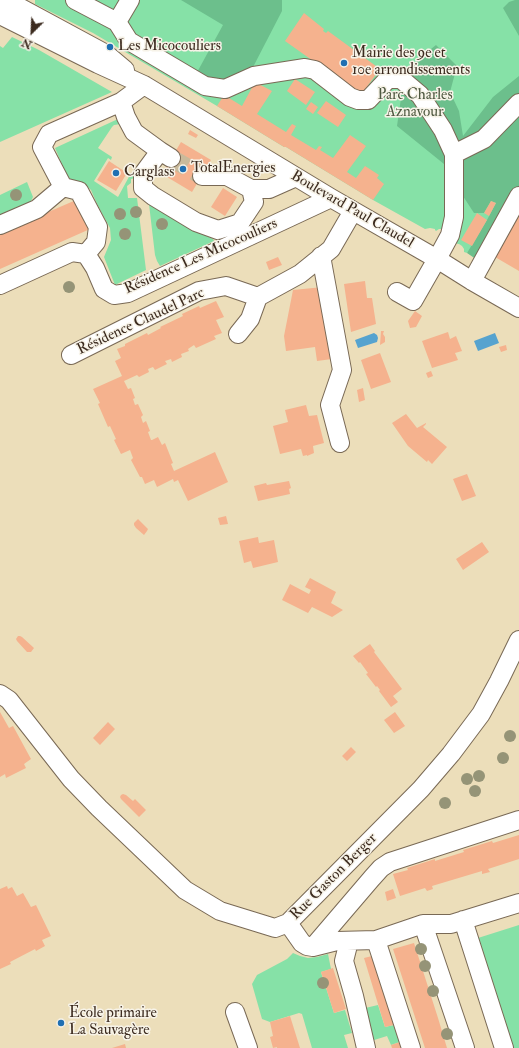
<!DOCTYPE html>
<meta charset="utf-8">
<style>
body{margin:0}
#map{position:relative;width:519px;height:1048px;overflow:hidden;background:#ecdeba;font-family:"IM FELL Double Pica",serif}
canvas{display:block}
.north{position:absolute;left:12px;top:12px;width:40px;height:40px;-webkit-text-stroke:3px #f7f3e8;paint-order:stroke;rotate:204deg;font-size:11px;font-weight:700;line-height:16px;text-align:center;color:#3b2a1e}
.north::after{content:'';display:block;margin:auto;width:14px;height:18px;background:#3b2a1e;clip-path:polygon(50% 0,100% 100%,50% 72%,0 100%)}
</style>
<div id="map">
<canvas width="519" height="1048"></canvas>
<div class="north">N</div>
</div>
<script>
const ctx = document.querySelector('canvas').getContext('2d');
ctx.lineJoin = 'round';
function paint(path, color) { ctx.fillStyle = color; ctx.fill(path, 'evenodd'); }
const toPath = rows => new Path2D(rows.map(r => 'M' + r).join(''));
function stroke(path, color, width, dash) { ctx.strokeStyle = color; ctx.lineWidth = width; ctx.lineCap = dash ? 'butt' : 'round'; ctx.setLineDash(dash || []); ctx.stroke(path); }
function write(font, color, halo, rows, align = 'center') {
  ctx.font = font + ' "IM FELL Double Pica",serif'; ctx.lineWidth = 3; ctx.setLineDash([]); ctx.textBaseline = 'middle'; ctx.strokeStyle = halo; ctx.fillStyle = color; for (const [text, x, y, turn = 0] of rows) {
    ctx.save(); ctx.translate(x, y); ctx.rotate((+turn || 0) * Math.PI / 180); ctx.textAlign = isNaN(turn) ? turn : align; if (halo) ctx.strokeText(text, 0, 0); ctx.fillText(text, 0, 0); ctx.restore();
  }
}
paint(toPath([
 [35,0,519,0,519,213,467,253,464,252,464,249,462,246,459,244,458,244,456,243,457,240,442,229,439,229,436,231,435,230,435,229,430,228,425,229,373,200,286,147,284,147,217,106,93,33,35,4],
 [12,37,39,50,112,92,0,142,0,46,3,48],
 [118,119,121,124,114,125,112,127,98,148,112,157,111,160,108,158,94,181,118,197,131,173,134,175,135,178,131,179,131,183,127,186,128,198,137,198,146,270,115,285,104,257,111,240,110,228,97,204,91,190,82,182,70,179,64,169,55,148],
 [27,182,33,197,30,203,0,217,0,195],
 [150,202,194,230,213,239,214,241,160,266,157,261,155,255,149,204],
 [519,925,519,1048,513,1048,478,938],
 [293,953,300,956,308,958,317,957,328,954,331,969,321,972,334,1013,345,1010,352,1033,344,1035,348,1048,312,1048,302,1014,299,1013,270,1022,262,1019,252,984,257,975,287,959],
 [378,1005,385,1027,398,1024,403,1041,391,1045,387,1036,371,1041,361,1009]
]), '#86e1a7');
paint(toPath([
 [181,0,282,0,282,11,251,71,235,82,195,76,223,25],
 [515,0,519,0,519,36,503,8,509,2],
 [436,45,457,66,450,92,459,111,463,136,493,97,519,76,519,213,489,268,467,253,487,220,496,203,491,201,484,213,474,213,461,193,444,164,397,126,405,70]
]), '#6cbf8c');
paint(toPath([
 [374,333,377,335,378,338,377,342,358,348,355,340],
 [495,333,499,343,478,351,474,341]
]), '#56a3cf');
paint(toPath([
 [304,13,324,29,323,31,326,33,328,31,380,69,361,95,285,41],
 [295,79,315,92,306,105,287,91],
 [255,82,272,91,257,114,286,132,292,124,296,126,291,135,316,150,319,146,322,147,320,150,333,158,350,135,366,146,347,172,356,178,365,166,379,175,377,178,384,184,373,200,286,147,284,147,217,106,224,95,242,106],
 [326,101,346,115,338,127,317,113],
 [311,102,318,107,313,114,306,109],
 [190,130,198,135,196,138,188,134],
 [181,142,211,160,192,192,162,174],
 [109,161,127,173,116,191,97,180],
 [223,188,237,197,225,216,211,207],
 [76,200,90,229,0,269,0,233],
 [491,201,496,203,489,216,484,213],
 [477,213,487,220,472,246,461,240],
 [519,213,519,271,495,257],
 [278,257,282,265,269,270,266,262],
 [365,281,367,298,372,298,376,324,351,332,344,284],
 [323,287,332,359,317,361,315,347,286,351,284,336,293,290],
 [216,301,224,317,216,320,222,333,214,336,216,339,196,348,194,345,188,349,189,351,181,354,182,357,172,362,171,359,165,361,167,364,155,370,153,367,148,369,149,372,139,377,137,375,124,381,128,389,131,388,135,398,133,399,135,405,138,404,143,415,141,417,143,423,146,421,150,431,148,432,151,440,152,440,158,437,162,445,165,443,173,463,171,464,174,471,215,452,228,482,188,501,178,480,174,482,173,479,157,487,154,480,145,484,142,477,140,477,131,460,133,458,130,450,121,454,114,440,116,439,110,426,108,427,98,404,100,403,93,389,122,376,115,361,121,358,117,349,125,346,125,344,147,333,148,335,161,328,160,327,183,316,182,314,199,306,200,308],
 [415,311,422,316,416,327,410,328,408,321],
 [381,331,384,331,383,334,385,337,385,342,380,345],
 [448,332,450,339,456,336,462,351,455,353,458,360,432,368,422,341],
 [506,345,507,350,501,352,499,347],
 [380,353,391,382,371,389,361,360],
 [431,371,433,376,428,378,426,373],
 [363,388,365,400,359,402,357,390],
 [306,405,309,416,317,415,324,443,313,446,314,453,307,456,307,455,303,456,301,449,280,454,273,426,288,422,285,410],
 [406,414,417,428,426,423,426,424,423,427,447,447,432,464,428,460,427,462,408,446,392,423],
 [467,474,476,496,462,501,453,479],
 [289,481,291,488,289,489,290,494,258,501,254,486,266,483,267,485],
 [226,516,228,524,220,525,218,518],
 [138,519,148,529,147,531,144,535,136,528,134,525,134,523],
 [258,537,259,543,274,540,278,562,253,568,251,561,244,563,239,541],
 [482,542,489,552,463,570,456,559],
 [310,578,336,592,331,603,343,610,332,617,312,607,308,613,282,600,290,584,309,594,311,590,305,587],
 [18,636,20,636,22,637,34,648,31,652,27,652,17,641,16,639],
 [370,644,375,651,374,652,402,689,393,696,398,702,391,707,379,691,380,690,377,686,376,687,366,674,368,673,360,662,359,663,353,656],
 [0,712,9,728,13,726,31,759,24,764,26,768,6,778,5,774,0,777],
 [395,712,405,726,394,733,384,720],
 [108,722,115,729,100,745,93,738],
 [351,747,356,752,347,761,342,756],
 [123,794,126,795,133,801,135,799,146,810,139,817,121,799,120,797,121,795],
 [519,835,519,859,488,869,490,872,482,874,482,871,432,886,433,889,427,891,425,888,400,896,393,874,408,870,407,868,435,859,435,861,464,852,463,850,492,841,493,843],
 [7,886,8,889,12,887,17,896,23,893,31,907,36,905,51,936,42,940,45,946,36,951,35,949,10,962,11,964,0,969,0,889],
 [393,889,396,898,387,901,385,892],
 [414,943,438,1018,447,1048,425,1048,393,949],
 [376,955,398,1024,385,1027,364,958],
 [333,968,346,1009,334,1013,321,972],
 [290,1016,300,1048,277,1048,277,1047,273,1048,270,1037,273,1036,270,1022],
 [403,1041,406,1048,392,1048,391,1045],
 [125,1044,126,1048,112,1048]
]), '#f5b28e');
stroke(toPath([
 [171,158,202,176]
]), '#c9ba9b', 18, [18, 9]);
const minor = toPath([
 [6,0,106,54,125,70],
 [75,0,117,22,129,41,205,86,225,89,254,76,305,68,315,70,350,97,358,100,368,100,388,79,401,79,420,95,443,130,454,154,454,217,450,235,437,259,413,301,397,292],
 [0,15,98,64,144,85,331,198,437,259,472,281,519,308],
 [117,22,130,0],
 [121,102,126,117,134,132,160,151,171,158],
 [160,151,143,174,143,188,153,196,196,222,218,230,240,223,254,202,251,189],
 [454,154,484,139,519,103],
 [202,176,227,176,251,189,269,189,296,177],
 [0,225,37,209,63,187],
 [86,254,96,242,98,227,79,191,63,187,42,147,49,134,121,102,144,85],
 [321,256,342,370,330,405,340,443],
 [472,281,519,196],
 [0,285,72,252,86,254,95,268,104,289,114,295,128,293,331,198],
 [238,334,250,319,258,297,300,274,331,249,353,211],
 [71,355,199,291,226,286,258,297],
 [0,694,9,700,71,779,99,808,185,890,220,911,275,928,288,923,421,789,451,754,481,714,499,681,519,640],
 [463,920,504,1048],
 [288,923,302,943,307,946,313,947,337,941,376,940],
 [423,924,465,1048],
 [349,941,344,961,354,996,366,1048],
 [313,947,372,878,381,868,390,862,519,820],
 [235,1012,248,1048],
 [411,1048,376,940,423,924,451,924,519,903]
]);
stroke(minor, '#796955', 20);
stroke(minor, '#fff', 18);
ctx.fillStyle = '#959477';
for (const [x, y] of [
 [16,195],
 [136,212],
 [120,214],
 [162,224],
 [125,234],
 [69,287],
 [510,736],
 [503,758],
 [479,776],
 [467,779],
 [475,791],
 [445,803],
 [421,949],
 [425,966],
 [323,983],
 [433,991],
 [447,1034]
]) { ctx.beginPath(); ctx.arc(x, y, 6, 0, 2 * Math.PI); ctx.fill(); }
for (const [x, y, r, color] of [
 [110,47,4,"#1f6fb2"],
 [344,63,4,"#1f6fb2"],
 [183,169,4,"#1f6fb2"],
 [116,173,4,"#1f6fb2"],
 [61,1023,4,"#1f6fb2"]
]) { const dot = new Path2D(); dot.arc(x, y, r, 0, 2 * Math.PI); ctx.fillStyle = color; ctx.fill(dot); stroke(dot, '#f7f3e8', 1.5); }
write('15px', '#3b2a1e', '#f7f3e8', [
 ["Les Micocouliers",118,47],
 ["Mairie des 9e et",352,54],
 ["10e arrondissements",352,71],
 ["TotalEnergies",191,169],
 ["Carglass",124,173],
 ["École primaire",69,1014],
 ["La Sauvagère",69,1031]
], 'left');
write('15px', '#4e5840', '#f7f3e8', [
 ["Parc Charles",415,96],
 ["Aznavour",415,113]
]);
write('15px', '#3b2a1e', '#f7f3e8', [
 ["Boulevard Paul Claudel",352,210,30],
 ["Résidence Les Micocouliers",201,257,-24],
 ["Résidence Claudel Parc",141,322,-25],
 ["Rue Gaston Berger",334,877,-45]
]);
</script>
